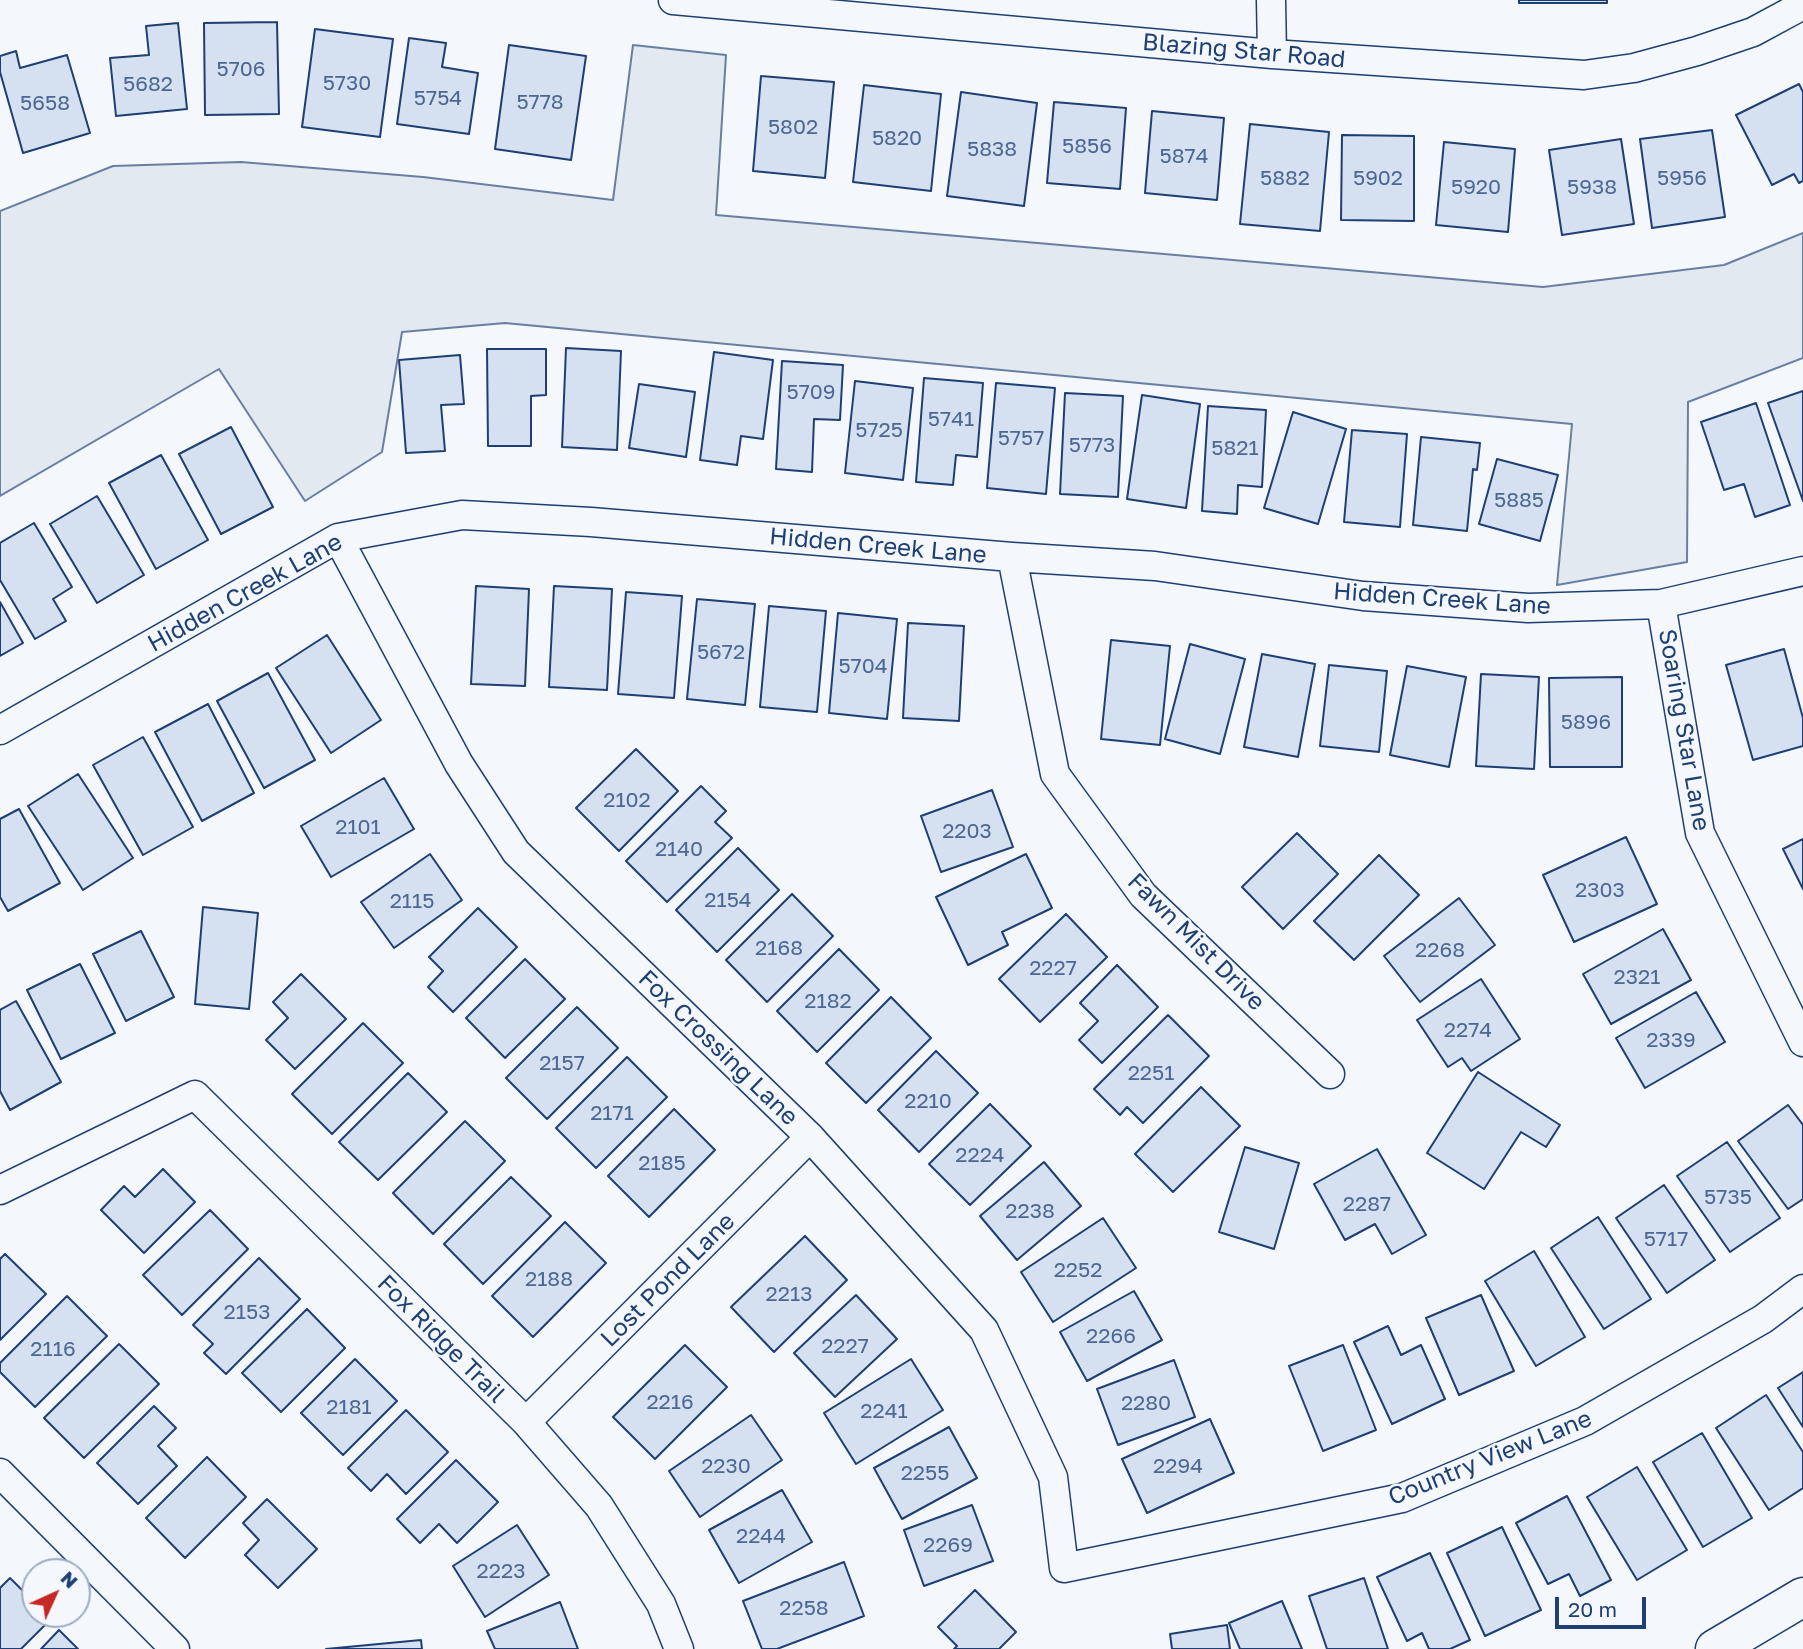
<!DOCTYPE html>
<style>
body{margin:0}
#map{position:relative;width:1803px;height:1649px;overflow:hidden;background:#f4f7fb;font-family:"Golos Text",sans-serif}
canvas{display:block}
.north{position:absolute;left:21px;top:1558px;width:70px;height:70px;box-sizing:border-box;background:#f4f7fb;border:2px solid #9eadc5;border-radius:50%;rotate:45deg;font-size:19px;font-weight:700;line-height:28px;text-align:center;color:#1d3f73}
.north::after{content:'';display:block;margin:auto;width:24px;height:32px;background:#c62828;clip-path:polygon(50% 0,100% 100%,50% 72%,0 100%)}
.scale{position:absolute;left:1555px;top:1597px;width:91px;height:32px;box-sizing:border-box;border:4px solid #1d3f73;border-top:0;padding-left:9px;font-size:21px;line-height:24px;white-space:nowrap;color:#1d3f73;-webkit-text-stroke:5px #f4f7fb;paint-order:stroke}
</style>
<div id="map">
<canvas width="1803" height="1649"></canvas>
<div class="north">N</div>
<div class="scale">20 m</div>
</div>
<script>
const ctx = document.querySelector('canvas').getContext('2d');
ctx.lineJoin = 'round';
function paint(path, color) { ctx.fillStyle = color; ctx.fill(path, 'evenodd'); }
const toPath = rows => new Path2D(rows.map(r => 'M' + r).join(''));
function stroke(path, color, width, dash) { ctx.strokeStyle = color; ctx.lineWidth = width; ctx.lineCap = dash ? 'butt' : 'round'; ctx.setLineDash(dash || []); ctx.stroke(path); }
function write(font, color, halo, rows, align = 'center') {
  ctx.font = font + ' "Golos Text",sans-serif'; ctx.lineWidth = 5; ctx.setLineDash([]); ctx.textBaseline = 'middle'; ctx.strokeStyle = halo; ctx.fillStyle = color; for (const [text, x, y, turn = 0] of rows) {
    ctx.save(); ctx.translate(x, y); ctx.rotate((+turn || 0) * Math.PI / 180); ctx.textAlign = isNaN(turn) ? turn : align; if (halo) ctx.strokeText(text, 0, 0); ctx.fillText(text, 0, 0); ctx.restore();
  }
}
const green = toPath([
 [633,45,726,55,716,215,1543,287,1724,265,1803,233,1803,358,1688,402,1687,562,1557,585,1572,424,505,323,402,332,382,452,305,501,219,369,0,496,0,211,113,166,241,162,423,177,613,200,633,45]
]);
paint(green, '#e3e9f0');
stroke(green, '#687fa3', 2);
const building = toPath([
 [1519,0,1607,0,1607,3,1519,3,1519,0],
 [277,22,279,114,205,115,204,23,277,22],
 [178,23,187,109,116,116,110,58,149,55,146,26,178,23],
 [315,29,393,39,380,137,302,127,315,29],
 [409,38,446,43,442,67,478,73,469,134,397,124,409,38],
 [509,45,586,56,571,160,495,149,509,45],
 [16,51,20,68,67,55,90,133,23,153,0,72,0,56,16,51],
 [761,76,834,82,825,178,753,171,761,76],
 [1799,84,1803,92,1803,181,1799,183,1794,174,1772,185,1736,115,1799,84],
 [864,85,941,94,931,191,853,182,864,85],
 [961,92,1037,103,1024,206,947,196,961,92],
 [1054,102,1126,108,1120,189,1047,183,1054,102],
 [1152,111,1224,118,1217,200,1145,193,1152,111],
 [1250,124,1329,132,1320,231,1240,224,1250,124],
 [1712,130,1725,217,1652,228,1640,139,1712,130],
 [1342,135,1414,136,1414,221,1341,220,1342,135],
 [1621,139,1634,224,1562,235,1549,150,1621,139],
 [1444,142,1515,149,1508,232,1436,225,1444,142],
 [566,348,621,351,617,450,562,447,566,348],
 [487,349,546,349,546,395,531,396,531,446,488,446,487,349],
 [714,352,773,360,763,439,741,436,737,465,700,460,714,352],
 [460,355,464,404,441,405,445,451,406,453,399,360,460,355],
 [782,361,843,365,840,420,814,419,812,472,776,469,782,361],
 [924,378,983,383,977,457,956,455,953,485,916,482,924,378],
 [855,381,913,388,903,480,845,473,855,381],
 [996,383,1055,388,1046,494,987,488,996,383],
 [639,384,695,392,686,457,629,448,639,384],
 [1803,391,1803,501,1768,403,1803,391],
 [1065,393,1123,396,1118,497,1060,494,1065,393],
 [1142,395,1200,404,1186,508,1127,499,1142,395],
 [1756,403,1790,505,1755,517,1744,484,1724,490,1701,422,1756,403],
 [1208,406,1266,410,1262,487,1238,485,1237,514,1202,511,1208,406],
 [1293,412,1346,429,1318,524,1264,508,1293,412],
 [231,427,273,507,221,534,179,454,231,427],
 [1352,430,1407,434,1400,527,1344,522,1352,430],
 [1421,437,1480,443,1477,470,1473,469,1467,531,1413,525,1421,437],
 [161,455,208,540,156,569,109,483,161,455],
 [1497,459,1558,475,1540,541,1479,524,1497,459],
 [97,496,144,575,97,603,50,524,97,496],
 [34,523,72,587,53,599,66,621,35,639,0,580,0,543,34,523],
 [476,586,529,589,525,686,471,684,476,586],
 [554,586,612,589,607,690,549,687,554,586],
 [626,592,682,596,674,698,618,694,626,592],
 [697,599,755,604,745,705,687,699,697,599],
 [0,602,23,643,0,656,0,602],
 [769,606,826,611,817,712,760,707,769,606],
 [838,613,897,619,887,719,829,713,838,613],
 [908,623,964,626,959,721,903,718,908,623],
 [327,635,381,720,331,753,276,668,327,635],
 [1111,640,1170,646,1160,745,1101,739,1111,640],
 [1190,644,1245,659,1220,754,1165,739,1190,644],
 [1784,649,1803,718,1803,746,1753,760,1726,665,1784,649],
 [1262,654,1315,664,1298,757,1244,747,1262,654],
 [1329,665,1387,671,1379,752,1320,746,1329,665],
 [1407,666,1466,677,1449,767,1390,755,1407,666],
 [268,673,315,760,264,788,217,701,268,673],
 [1481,674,1539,677,1534,769,1476,766,1481,674],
 [1622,677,1622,767,1550,767,1549,678,1622,677],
 [208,704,254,793,202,821,155,732,208,704],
 [143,737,193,827,143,855,93,765,143,737],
 [636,749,678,791,619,851,576,808,636,749],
 [78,774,133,858,83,890,28,806,78,774],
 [384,778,414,829,331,877,301,826,384,778],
 [701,786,726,811,715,822,732,838,667,902,626,861,701,786],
 [992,790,1013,847,941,872,921,816,992,790],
 [19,809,60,883,8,911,0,897,0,819,19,809],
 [1297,833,1338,874,1283,929,1242,887,1297,833],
 [1626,837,1657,904,1574,942,1543,875,1626,837],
 [1803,839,1803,889,1783,849,1803,839],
 [738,848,779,890,717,952,676,910,738,848],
 [430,854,462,900,394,948,361,902,430,854],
 [1026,854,1052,908,1002,932,1008,945,968,965,936,897,1026,854],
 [1379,855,1419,895,1354,960,1314,921,1379,855],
 [792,894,833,936,767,1002,726,960,792,894],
 [1459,898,1495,945,1420,1002,1384,956,1459,898],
 [203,907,258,913,249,1009,195,1004,203,907],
 [478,908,517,947,453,1012,428,987,443,971,429,957,478,908],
 [1066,914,1107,957,1040,1022,999,979,1066,914],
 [1663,929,1691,980,1611,1024,1583,974,1663,929],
 [141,931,174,997,126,1021,93,954,141,931],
 [839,949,879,990,817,1052,777,1011,839,949],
 [525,959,565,999,505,1058,466,1018,525,959],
 [80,964,115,1033,61,1059,27,990,80,964],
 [1117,965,1158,1007,1102,1063,1079,1040,1098,1021,1080,1003,1117,965],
 [301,974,346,1019,295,1069,266,1040,288,1018,273,1002,301,974],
 [1481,979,1520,1039,1471,1071,1462,1058,1448,1067,1417,1020,1481,979],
 [1696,992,1725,1042,1645,1088,1616,1038,1696,992],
 [891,997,931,1038,866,1103,826,1063,891,997],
 [16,1001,61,1082,10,1110,0,1091,0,1010,16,1001],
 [577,1007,618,1048,547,1119,506,1078,577,1007],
 [1168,1015,1209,1056,1143,1123,1127,1107,1120,1115,1094,1089,1168,1015],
 [363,1023,403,1063,332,1134,292,1094,363,1023],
 [936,1051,978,1093,919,1152,878,1110,936,1051],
 [627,1057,667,1097,596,1168,556,1128,627,1057],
 [1478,1072,1560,1125,1546,1147,1521,1132,1484,1189,1427,1153,1478,1072],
 [408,1073,447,1112,378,1180,339,1142,408,1073],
 [1201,1087,1240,1126,1173,1192,1135,1154,1201,1087],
 [990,1104,1031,1146,970,1205,929,1164,990,1104],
 [1788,1105,1803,1125,1803,1199,1788,1209,1738,1141,1788,1105],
 [674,1109,715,1150,649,1217,608,1176,674,1109],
 [465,1121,505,1161,433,1234,393,1193,465,1121],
 [1727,1142,1780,1218,1730,1252,1677,1176,1727,1142],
 [1245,1147,1299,1163,1274,1249,1219,1232,1245,1147],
 [1377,1149,1426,1235,1392,1254,1375,1224,1345,1240,1314,1184,1377,1149],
 [1044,1162,1081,1206,1017,1260,980,1216,1044,1162],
 [163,1169,195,1202,144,1253,101,1210,124,1186,135,1197,163,1169],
 [511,1177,551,1216,483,1284,444,1244,511,1177],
 [1664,1185,1715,1260,1667,1293,1616,1218,1664,1185],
 [210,1210,248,1249,182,1315,143,1275,210,1210],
 [1598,1217,1651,1299,1604,1329,1551,1248,1598,1217],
 [1103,1218,1136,1268,1053,1322,1021,1272,1103,1218],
 [565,1222,606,1263,533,1337,492,1296,565,1222],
 [805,1236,847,1280,774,1352,731,1307,805,1236],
 [1534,1251,1585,1337,1536,1366,1485,1281,1534,1251],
 [5,1254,46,1294,0,1340,0,1259,5,1254],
 [259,1258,300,1299,226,1374,204,1353,213,1344,193,1325,259,1258],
 [1134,1291,1162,1340,1087,1381,1060,1332,1134,1291],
 [856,1295,897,1339,835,1397,794,1353,856,1295],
 [1481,1295,1514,1371,1459,1395,1426,1318,1481,1295],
 [67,1296,107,1336,35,1407,0,1372,0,1363,67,1296],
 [307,1309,345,1348,281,1412,242,1373,307,1309],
 [1388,1326,1401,1355,1421,1345,1445,1399,1392,1424,1354,1342,1388,1326],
 [119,1344,159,1384,84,1458,44,1418,119,1344],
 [685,1345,727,1387,655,1459,613,1417,685,1345],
 [1343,1345,1376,1430,1323,1451,1289,1366,1343,1345],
 [355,1359,397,1401,343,1455,301,1413,355,1359],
 [911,1359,943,1410,856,1464,824,1413,911,1359],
 [1174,1360,1195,1417,1118,1445,1097,1389,1174,1360],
 [1803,1372,1803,1427,1778,1388,1803,1372],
 [1766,1395,1803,1452,1803,1488,1769,1510,1716,1428,1766,1395],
 [154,1406,176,1428,158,1446,177,1466,138,1504,97,1463,154,1406],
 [406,1410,448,1452,406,1494,387,1474,371,1491,348,1468,406,1410],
 [751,1415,782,1460,700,1517,669,1471,751,1415],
 [1210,1419,1234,1473,1147,1513,1122,1459,1210,1419],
 [949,1427,977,1478,902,1519,874,1468,949,1427],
 [1702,1433,1752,1518,1703,1547,1653,1462,1702,1433],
 [207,1457,246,1497,185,1558,146,1518,207,1457],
 [456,1460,498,1502,457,1543,439,1524,420,1543,397,1519,456,1460],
 [1637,1467,1687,1550,1637,1580,1587,1497,1637,1467],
 [782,1490,812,1542,739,1583,709,1530,782,1490],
 [1567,1496,1611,1580,1580,1596,1569,1574,1548,1584,1516,1523,1567,1496],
 [267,1499,317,1549,278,1588,245,1555,259,1540,243,1523,267,1499],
 [972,1505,993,1561,924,1586,904,1530,972,1505],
 [517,1525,549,1575,485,1617,453,1566,517,1525],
 [1502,1527,1541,1610,1485,1636,1447,1553,1502,1527],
 [1430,1553,1470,1640,1450,1649,1429,1649,1422,1633,1407,1641,1377,1577,1430,1553],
 [844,1562,864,1616,777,1649,762,1649,743,1601,844,1562],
 [10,1578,35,1603,35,1614,46,1614,51,1619,21,1649,0,1649,0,1588,10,1578],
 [1364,1578,1388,1649,1327,1649,1309,1596,1364,1578],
 [975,1590,1016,1632,999,1649,954,1649,957,1646,938,1627,975,1590],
 [1282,1601,1302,1649,1240,1649,1229,1623,1282,1601],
 [560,1602,578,1649,495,1649,487,1631,560,1602],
 [1227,1625,1230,1649,1172,1649,1170,1634,1227,1625],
 [59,1630,78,1649,41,1649,59,1630],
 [421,1640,422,1649,326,1649,421,1640]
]);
paint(building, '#d5e0f0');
stroke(building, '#1d3f73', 2);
const minor = toPath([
 [673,0,1272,54,1584,75,1634,68,1697,51,1753,32,1803,5],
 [1271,0,1272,54],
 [338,538,459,764,516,852,810,1137,984,1330,1053,1477,1064,1568,1402,1498,1585,1421,1763,1319,1803,1289],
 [1012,557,1055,774,1143,895,1330,1074],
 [1661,604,1700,833,1803,1042],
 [0,730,338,538,462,515,591,522,1012,557,1155,566,1363,596,1528,608,1661,604,1803,571],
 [0,1190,195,1095,526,1422,599,1506,661,1604,679,1649],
 [526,1422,810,1137],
 [0,1473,175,1649]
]);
const secondary = toPath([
 [1715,1649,1803,1597]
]);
stroke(minor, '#1d3f73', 31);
stroke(secondary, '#1d3f73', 41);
stroke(minor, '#f4f7fb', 28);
stroke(secondary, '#f4f7fb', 38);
write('21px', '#4b6792', null, [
 ["5706",241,69],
 ["5730",347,83],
 ["5682",148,84],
 ["5754",438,98],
 ["5778",540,102],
 ["5658",45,103],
 ["5802",793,127],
 ["5820",897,138],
 ["5856",1087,146],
 ["5838",992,149],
 ["5874",1184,156],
 ["5882",1285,178],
 ["5902",1378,178],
 ["5956",1682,178],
 ["5920",1476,187],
 ["5938",1592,187],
 ["5709",811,392],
 ["5741",951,419],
 ["5725",879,430],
 ["5757",1021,438],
 ["5773",1092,445],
 ["5821",1235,448],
 ["5885",1519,500],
 ["5672",721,652],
 ["5704",863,666],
 ["5896",1586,722],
 ["2102",627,800],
 ["2101",358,827],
 ["2203",967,831],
 ["2140",679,849],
 ["2303",1600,890],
 ["2154",728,900],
 ["2115",412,901],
 ["2168",779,948],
 ["2268",1440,950],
 ["2227",1053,968],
 ["2321",1637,977],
 ["2182",828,1001],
 ["2274",1468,1030],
 ["2339",1671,1040],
 ["2157",562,1063],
 ["2251",1151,1073],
 ["2210",928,1101],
 ["2171",612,1113],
 ["2224",980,1155],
 ["2185",662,1163],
 ["5735",1728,1197],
 ["2287",1367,1204],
 ["2238",1030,1211],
 ["5717",1666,1239],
 ["2252",1078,1270],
 ["2188",549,1279],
 ["2213",789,1294],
 ["2153",247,1312],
 ["2266",1111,1336],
 ["2227",845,1346],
 ["2116",53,1349],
 ["2216",670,1402],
 ["2280",1146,1403],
 ["2181",349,1407],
 ["2241",884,1411],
 ["2230",726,1466],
 ["2294",1178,1466],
 ["2255",925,1473],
 ["2244",761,1536],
 ["2269",948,1545],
 ["2223",501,1571],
 ["2258",804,1608]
]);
write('24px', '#1d3f73', '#f4f7fb', [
 ["Blazing Star Road",1244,51,5],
 ["Hidden Creek Lane",878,546,5],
 ["Hidden Creek Lane",245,593,-29],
 ["Hidden Creek Lane",1442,599,4],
 ["Soaring Star Lane",1684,730,80],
 ["Fawn Mist Drive",1196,942,45],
 ["Fox Crossing Lane",718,1048,44],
 ["Lost Pond Lane",668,1280,-45],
 ["Fox Ridge Trail",441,1339,45],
 ["Country View Lane",1490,1458,-22]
]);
</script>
